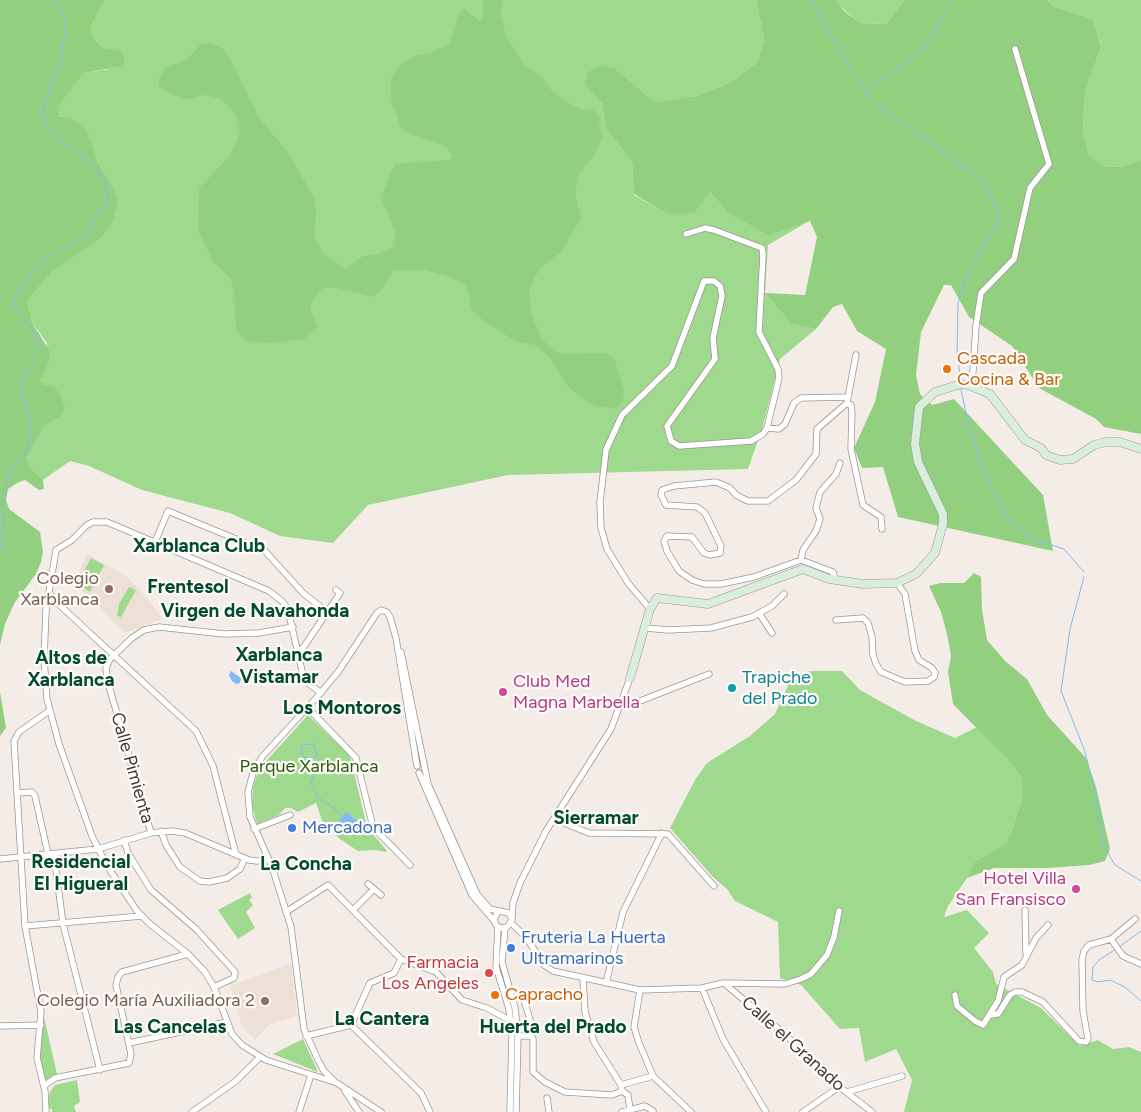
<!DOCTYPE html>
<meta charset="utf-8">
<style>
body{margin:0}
canvas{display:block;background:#f4ede7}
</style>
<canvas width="1141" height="1112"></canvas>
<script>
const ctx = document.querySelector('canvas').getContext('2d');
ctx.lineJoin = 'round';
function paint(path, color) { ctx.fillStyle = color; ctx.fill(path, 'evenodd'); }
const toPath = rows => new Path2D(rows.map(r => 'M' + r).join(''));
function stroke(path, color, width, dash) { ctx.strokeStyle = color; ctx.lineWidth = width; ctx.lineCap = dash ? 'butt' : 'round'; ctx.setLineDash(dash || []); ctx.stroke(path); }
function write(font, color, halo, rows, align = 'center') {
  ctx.font = font + ' Figtree,sans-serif'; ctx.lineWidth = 4.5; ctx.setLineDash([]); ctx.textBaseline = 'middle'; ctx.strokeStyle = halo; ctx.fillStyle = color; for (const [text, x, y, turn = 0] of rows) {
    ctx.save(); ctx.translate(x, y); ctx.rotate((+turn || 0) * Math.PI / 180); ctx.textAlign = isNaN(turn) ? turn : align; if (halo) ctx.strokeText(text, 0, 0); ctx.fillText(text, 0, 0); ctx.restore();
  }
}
paint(toPath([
 [87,554,125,575,149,600,162,619,125,633,74,582],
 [291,963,297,1016,270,1024,255,1040,242,1027,230,986]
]), '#ede0d5');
paint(toPath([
 [105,0,756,0,764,40,757,62,729,83,696,96,655,102,616,69,585,85,602,104,606,129,632,162,634,195,667,214,710,192,728,213,809,221,768,245,765,293,791,324,816,329,780,359,763,426,748,469,508,475,368,505,333,543,280,536,230,513,142,490,89,466,70,461,43,480,30,467,27,457,44,425,60,416,40,380,47,343,32,322,27,301,52,272,100,237,112,185,98,163,95,155,68,117,60,116,57,112,58,105,84,73,109,69,103,48,94,38,91,26],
 [837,0,904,0,887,24,860,23,843,9],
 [1048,0,1141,0,1141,160,1120,167,1103,166,1089,157,1083,131,1085,93,1101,47,1093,19,1053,6],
 [91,558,104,565,90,592,77,584],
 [129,587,136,590,121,617,117,616,119,604],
 [810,671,842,671,860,690,916,721,955,738,977,727,1011,763,1021,777,1022,798,1011,833,1006,843,974,862,967,878,948,906,944,917,967,910,989,933,974,948,993,972,996,984,1041,1008,1080,1046,1098,1040,1113,1049,1129,1047,1141,1052,1141,1112,904,1112,912,1080,896,1049,865,1062,859,1028,840,1029,801,985,780,978,778,922,735,901,727,889,713,877,670,828,695,780,707,763,750,736,775,714,791,679],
 [308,715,350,756,367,827,387,851,385,852,376,850,358,851,340,839,323,823,316,803,298,812,291,808,285,808,279,815,257,824,252,805,253,787,259,769],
 [250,893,252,898,249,900,253,905,246,912,255,928,238,939,218,910],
 [44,1017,57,1074,44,1081,39,1057],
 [303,1039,318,1072,273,1054],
 [77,1080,80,1102,74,1106,76,1112,52,1112,52,1109,48,1108,50,1092,55,1085]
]), '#9fd98e');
paint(toPath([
 [0,0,105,0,91,26,94,38,103,48,120,51,125,58,122,66,84,73,58,106,59,116,68,117,83,126,88,133,98,163,112,185,117,200,116,211,110,226,100,238,52,272,27,301,32,322,50,352,49,362,40,380,43,385,53,386,60,394,65,408,61,416,44,426,27,457,30,467,43,480,44,489,39,490,25,480,17,483,8,489,6,500,9,509,40,532,43,552,41,562,36,574,15,602,5,624,0,645],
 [482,0,502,0,501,17,507,38,524,65,543,77,551,90,566,102,583,110,593,109,598,115,602,138,593,157,579,174,575,193,581,218,561,252,542,266,534,278,529,293,532,315,542,340,560,354,604,353,614,357,624,390,623,400,616,409,595,406,580,397,565,383,551,358,535,345,517,342,485,322,471,309,469,294,465,285,451,277,425,270,393,270,382,290,372,297,337,288,323,288,314,298,310,307,317,327,304,339,270,343,245,341,236,329,234,291,230,277,213,262,198,230,199,188,228,158,240,134,236,116,222,99,205,95,186,100,160,88,158,82,165,67,187,60,200,45,211,43,223,49,230,58,260,119,289,154,309,189,316,204,315,238,324,254,345,269,363,256,375,255,393,248,396,234,381,197,395,164,449,160,453,157,445,146,402,131,391,99,391,79,399,65,415,56,430,53,450,44,458,15,464,8,480,22,484,10],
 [756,0,837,0,843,10,860,23,887,24,904,0,1048,0,1053,6,1093,19,1101,47,1085,93,1083,131,1089,156,1103,166,1120,167,1141,160,1141,434,1104,427,1096,419,1039,388,1012,346,969,317,951,285,944,285,921,332,916,375,920,394,932,405,954,399,1043,495,1053,551,898,517,883,467,862,468,854,448,875,402,886,349,857,331,842,304,833,307,816,329,791,324,765,293,805,295,817,237,810,221,769,235,728,213,710,192,694,213,667,214,634,194,632,162,606,129,602,104,585,85,588,72,601,66,616,69,655,102,696,96,729,83,757,62,764,40],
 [974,573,981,577,982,609,987,640,1005,661,1027,679,1047,715,1086,758,1096,787,1110,849,1105,861,1089,865,1048,868,994,868,967,878,974,862,1006,843,1011,833,1022,798,1021,777,1011,763,953,704,948,672,951,656,947,634,941,612,929,586,940,583,964,583],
 [0,692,6,728,0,736]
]), '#92d080');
paint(toPath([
 [231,671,241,678,240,683,236,684,232,681,229,675],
 [347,812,358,822,349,828,340,825,339,820]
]), '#7fbbf2');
stroke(toPath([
 [810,0,856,76],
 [859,81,872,102,985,181,1000,216,967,276,958,303,957,353,960,375],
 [866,92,926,47,951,0],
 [961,389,969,429,993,494,1011,523,1032,539,1064,549,1084,572],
 [0,549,3,542,4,502,10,468,27,452,31,427,20,382,22,376,33,364,40,344,39,339,17,311,14,303,16,295,34,268,57,251,89,233,92,222,108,200,106,184,98,172,91,163,53,134,46,126,43,118,43,109,61,61,66,25,61,8,53,0],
 [1084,577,1070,629,1061,691,1084,749,1094,786,1104,846,1115,865,1141,881],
 [311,758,303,757,301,747,302,745,314,744,317,754,315,757,311,758,314,775,311,784,318,797,335,809,342,817],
 [1119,947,1141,931],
 [1116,949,1099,960,1093,967,1092,980,1098,982,1110,980,1125,987,1141,1001]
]), '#7fbbf2', 1);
const street = toPath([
 [972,385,976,326,981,293,1014,259,1030,188,1049,164,1015,49],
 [848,397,856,355],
 [847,403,851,405,852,413,851,449,863,505,881,517,882,529],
 [767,428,779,429,785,424,794,403,801,398,848,397,847,403,817,429,816,454,796,480,768,501,748,501,736,495,730,488,716,482,674,486,662,490,661,495,666,505,697,507,705,513,721,546,720,553,710,555,704,553,692,537,667,536,664,541,667,551,679,571,692,580,704,584,721,584,754,577,801,560,803,550,816,531,820,519,816,508,820,492,836,474,840,463],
 [155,542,168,511,265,551,303,593,327,612],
 [801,560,833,572,835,580],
 [49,592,54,600,196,731,213,766,236,855],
 [650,609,628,583,607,549,601,528,600,502,606,450,622,415,672,366,704,281,714,281,720,286,722,296,713,338,715,359,667,426,671,441,679,446,751,441,763,434,767,428,779,378,778,369,759,332,763,255,762,248,714,230,705,228,686,234],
 [759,613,772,633],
 [836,620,863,618,868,623,872,637,873,655,876,664,881,672,905,682,928,681,934,677,935,673,932,668,919,660,915,651,905,594,897,583],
 [646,628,668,630,711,628,752,617,772,606,784,594],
 [298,652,303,648,340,593,336,590],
 [401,652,428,784,477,894,490,909,509,913,512,920,507,927,501,928,496,925,494,919,498,912],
 [321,693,308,683,303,675,288,610,283,602,269,591,107,522,93,522,87,525,72,540,56,550,46,610,44,659,47,699,59,744,92,836,106,864,137,911,150,924,188,954,205,972,214,987,232,1034,242,1045,266,1060,337,1083,381,1112],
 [623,700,635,703,709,674],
 [308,708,356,758,373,827,410,865],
 [419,773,472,895,495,922],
 [17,793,32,792,35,796,48,854],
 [554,819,589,833,668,834,714,886],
 [254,829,290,815],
 [161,831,166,845,180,867,200,881,209,882,227,878,240,869,245,858],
 [151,833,107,679,106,668,110,659,132,638,144,630,159,627,224,634,259,633,293,627],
 [124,840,128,853,151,890,196,929,235,972,234,978,214,987],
 [54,854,63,924,100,1070],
 [0,859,98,849,151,833,172,831,185,833,249,860,257,861,268,859],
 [368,884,381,895],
 [353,910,374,889],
 [1025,910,1026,953],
 [286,912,328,885,401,959,436,972,462,1000,487,1008,511,1021],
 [512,918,513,903,520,883,546,831,611,729,630,678],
 [1135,919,1111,939,1123,956,1141,964],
 [511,923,526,937,544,965,553,971,640,990,702,988,723,983,785,984,801,979,811,974,827,955,834,937,839,911],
 [25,926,142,916],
 [498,927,496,967,509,1009,512,1032,510,1112],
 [505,928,502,962,515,1008,518,1036,516,1112],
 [606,983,623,912,662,833],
 [725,984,787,1036,819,1071,872,1112],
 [702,988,723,1039,766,1112],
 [640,990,634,1027,639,1043,653,1076,691,1112],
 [955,995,957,1006,975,1021,983,1025,998,1001,1004,977,1022,965,1036,938,1048,925],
 [523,997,531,1023,527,1035],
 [991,1015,998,1014,1010,995,1015,992,1022,992,1043,1002,1079,1041,1086,1042,1088,1039,1083,1011,1082,960,1084,951,1089,945,1111,939],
 [351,1025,370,983,394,973,401,959],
 [0,1026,41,1025],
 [306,1036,351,1025,421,1093,430,1112],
 [518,1036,531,1036,533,1039,533,1072,545,1082,565,1092,612,1095,622,1091,621,1085,594,1042,585,1012,583,979],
 [129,1043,227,1022],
 [334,1081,324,1071,318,1060,304,1029,291,927,272,867,250,817,248,792,253,773,262,757,317,697,338,672,377,613,381,610,387,612,390,617,396,638,417,766],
 [621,1085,653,1076],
 [44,1086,55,1078,129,1063,131,1054,116,985,118,977,122,972,188,954],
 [345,1091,359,1112],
 [622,1091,628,1095,630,1110],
 [847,1092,902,1076],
 [547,1098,549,1112],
 [46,1112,45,1091,37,1058,41,1012,25,926,14,741,19,732,49,711],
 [192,1112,236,1081,260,1057],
 [299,1112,311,1075],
 [622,1112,645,1106,653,1111],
 [803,1112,839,1087]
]);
const secondary = toPath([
 [630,678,650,609,657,598,708,604,803,569,829,579,863,584,897,583,916,574,935,553,943,524,943,514,918,462,915,444,919,407,935,392,961,384,968,385,990,394,1025,440,1041,448,1046,455,1060,460,1073,459,1094,445,1106,442,1120,442,1141,449]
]);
stroke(street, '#9c9691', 7);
stroke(secondary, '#9c9691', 9);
stroke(street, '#fff', 5.5);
stroke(secondary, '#daeede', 8);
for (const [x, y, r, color] of [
 [947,369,5,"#e8710a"],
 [109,589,5,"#8d6e63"],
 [732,688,5,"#0f9aa8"],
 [503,692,5,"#d1479c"],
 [292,828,5,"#3f7fe0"],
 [1076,889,5,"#d1479c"],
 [511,948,5,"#3f7fe0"],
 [489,973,5,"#e0444e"],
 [495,995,5,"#e8710a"],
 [265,1001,5,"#8d6e63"]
]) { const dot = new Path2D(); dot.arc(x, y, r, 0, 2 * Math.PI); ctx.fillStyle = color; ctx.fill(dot); stroke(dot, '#fefbf9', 2); }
write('18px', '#c56008', '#fefbf9', [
 ["Cascada",957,359],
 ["Cocina & Bar",957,380],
 ["Capracho",505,995]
], 'left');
write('18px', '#785e54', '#fefbf9', [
 ["Colegio",99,579],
 ["Xarblanca",99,600],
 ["Colegio María Auxiliadora 2",255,1001]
], 'right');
write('18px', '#0d838f', '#fefbf9', [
 ["Trapiche",742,678],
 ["del Prado",742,699]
], 'left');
write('18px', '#b23c85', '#fefbf9', [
 ["Club Med",513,682],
 ["Magna Marbella",513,703],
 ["Hotel Villa",1066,879,"right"],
 ["San Fransisco",1066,900,"right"]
], 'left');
write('18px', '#245d0c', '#fefbf9', [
 ["Parque Xarblanca",309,767]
]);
write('18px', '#3c3a38', '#fefbf9', [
 ["Calle Pimienta",132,768,74],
 ["Calle el Granado",793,1044,42]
]);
write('18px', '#366cbe', '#fefbf9', [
 ["Mercadona",302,828],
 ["Fruteria La Huerta",521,938],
 ["Ultramarinos",521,959]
], 'left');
write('18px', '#be3a42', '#fefbf9', [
 ["Farmacia",479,963],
 ["Los Angeles",479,984]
], 'right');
write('bold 19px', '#004b32', '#fefbf9', [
 ["Xarblanca Club",199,546],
 ["Frentesol",188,587],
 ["Virgen de Navahonda",255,611],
 ["Xarblanca",279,655],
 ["Vistamar",279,677],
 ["Altos de",71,658],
 ["Xarblanca",71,680],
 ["Los Montoros",342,708],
 ["Sierramar",596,818],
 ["Residencial",81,862],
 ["El Higueral",81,884],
 ["La Concha",306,864],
 ["La Cantera",382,1019],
 ["Las Cancelas",170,1027],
 ["Huerta del Prado",553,1027]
]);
</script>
